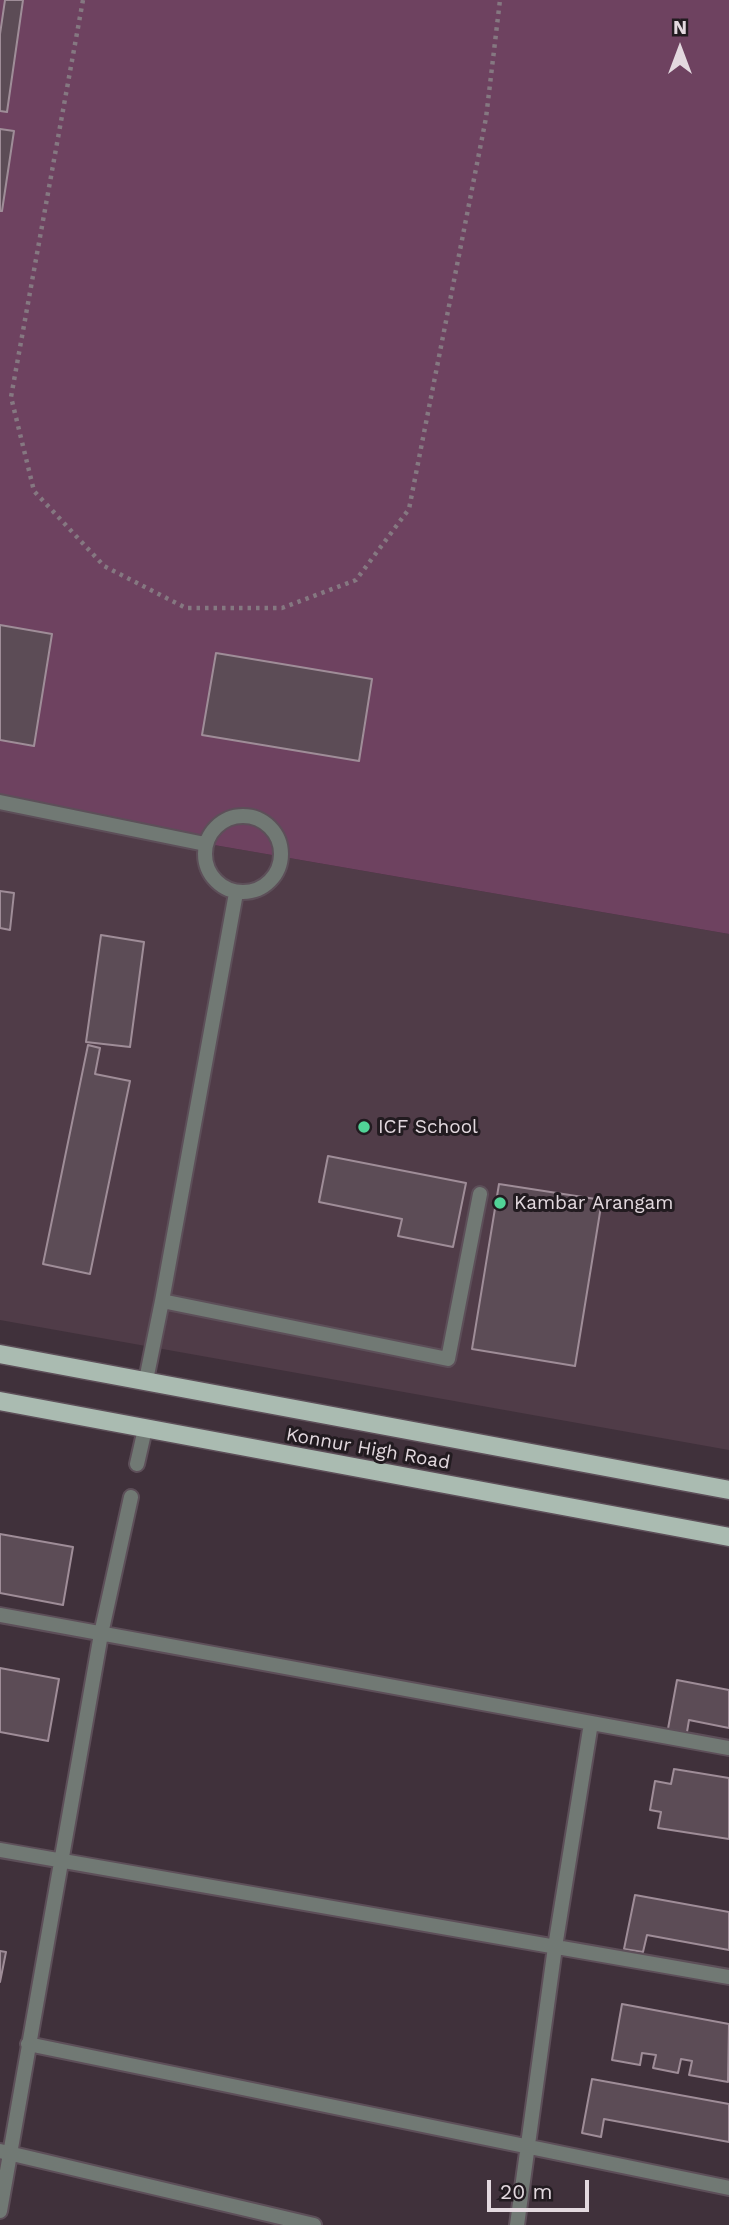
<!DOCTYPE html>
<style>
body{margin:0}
#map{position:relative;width:729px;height:2225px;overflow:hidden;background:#40313b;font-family:"Work Sans",sans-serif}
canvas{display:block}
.north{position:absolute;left:645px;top:14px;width:70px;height:70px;-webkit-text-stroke:5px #221b20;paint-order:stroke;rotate:0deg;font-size:19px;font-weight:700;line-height:28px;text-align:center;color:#e3d9df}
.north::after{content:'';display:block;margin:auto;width:24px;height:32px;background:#e3d9df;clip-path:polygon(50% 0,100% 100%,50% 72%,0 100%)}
.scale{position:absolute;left:487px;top:2180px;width:102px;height:32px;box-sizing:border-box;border:4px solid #e3d9df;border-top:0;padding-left:9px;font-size:21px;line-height:24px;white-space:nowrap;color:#e3d9df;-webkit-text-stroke:5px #221b20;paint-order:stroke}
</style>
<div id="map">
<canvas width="729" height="2225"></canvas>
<div class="north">N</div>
<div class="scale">20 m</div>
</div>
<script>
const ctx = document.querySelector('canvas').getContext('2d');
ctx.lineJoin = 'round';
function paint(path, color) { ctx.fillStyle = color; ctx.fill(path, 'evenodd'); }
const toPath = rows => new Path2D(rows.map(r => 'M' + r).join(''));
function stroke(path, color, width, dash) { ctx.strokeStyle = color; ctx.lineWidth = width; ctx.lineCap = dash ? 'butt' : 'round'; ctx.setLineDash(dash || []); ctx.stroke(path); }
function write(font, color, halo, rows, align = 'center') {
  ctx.font = font + ' "Work Sans",sans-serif'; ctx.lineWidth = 6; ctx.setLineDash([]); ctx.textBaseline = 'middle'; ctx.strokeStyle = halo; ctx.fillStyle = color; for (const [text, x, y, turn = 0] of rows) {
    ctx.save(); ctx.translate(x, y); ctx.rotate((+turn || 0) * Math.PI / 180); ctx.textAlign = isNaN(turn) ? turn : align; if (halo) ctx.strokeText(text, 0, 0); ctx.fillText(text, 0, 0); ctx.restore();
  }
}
paint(toPath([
 [0,808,729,934,729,1450,0,1320]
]), '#503c48');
paint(toPath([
 [0,0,729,0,729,934,0,808]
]), '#6e4260');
const building = toPath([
 [5,0,23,0,7,112,0,111,0,34,5,0],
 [0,129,14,131,2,211,0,211,0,129],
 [0,625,52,634,34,746,0,740,0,625],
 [216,653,372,679,359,761,202,735,216,653],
 [0,891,14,893,10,930,0,928,0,891],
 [101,935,144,942,130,1047,86,1042,101,935],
 [88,1045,100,1048,95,1074,130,1081,90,1274,43,1264,88,1045],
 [328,1156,466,1183,453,1247,398,1236,402,1219,319,1202,328,1156],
 [499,1184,602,1200,575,1366,472,1349,499,1184],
 [0,1534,73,1547,63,1605,0,1593,0,1534],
 [0,1668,59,1679,48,1741,0,1732,0,1668],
 [677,1680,729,1690,729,1728,689,1720,686,1738,667,1734,677,1680],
 [674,1769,729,1778,729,1839,658,1828,661,1812,650,1810,655,1781,671,1784,674,1769],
 [635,1895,729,1912,729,1950,647,1935,643,1952,624,1949,635,1895],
 [0,1951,6,1952,0,1982,0,1951],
 [622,2004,729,2024,728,2082,689,2075,692,2061,681,2059,678,2073,653,2068,656,2055,642,2053,640,2065,612,2060,622,2004],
 [592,2079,729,2104,729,2142,604,2119,601,2137,582,2133,592,2079]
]);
paint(building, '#5c4c56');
stroke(building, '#9f8d98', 2);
const service = toPath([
 [0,802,205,844],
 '205 854a38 38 0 1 1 76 0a38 38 0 1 1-76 0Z',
 [236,893,162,1301,448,1359,480,1194],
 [146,1380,162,1301]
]);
const minor = toPath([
 [137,1464,145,1429],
 [0,1615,729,1748],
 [0,1850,729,1977],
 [28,2044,729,2188],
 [0,2151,314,2225],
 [0,2211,101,1634,131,1497],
 [517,2225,555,1947,591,1723]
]);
const primary = toPath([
 [0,1354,729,1490],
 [0,1401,729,1537]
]);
stroke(service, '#5d4f59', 18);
stroke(minor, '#5d4f59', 18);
stroke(primary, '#5d4f59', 21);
stroke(toPath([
 [83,0,11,397,34,491,104,566,186,608,282,608,356,580,409,509,486,118,500,0]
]), '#857881', 4.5, [3.5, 5]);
stroke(service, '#717974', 14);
stroke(minor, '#717974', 14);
stroke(primary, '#aabbb1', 18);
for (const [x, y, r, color] of [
 [364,1127,7,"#51d397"],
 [500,1203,7,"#51d397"]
]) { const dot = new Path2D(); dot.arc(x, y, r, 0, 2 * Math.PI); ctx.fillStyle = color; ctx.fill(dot); stroke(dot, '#221b20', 2.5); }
write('19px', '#e3d9df', '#221b20', [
 ["ICF School",378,1127],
 ["Kambar Arangam",514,1203]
], 'left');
write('19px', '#e3d9df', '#221b20', [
 ["Konnur High Road",368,1449,10]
]);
</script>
